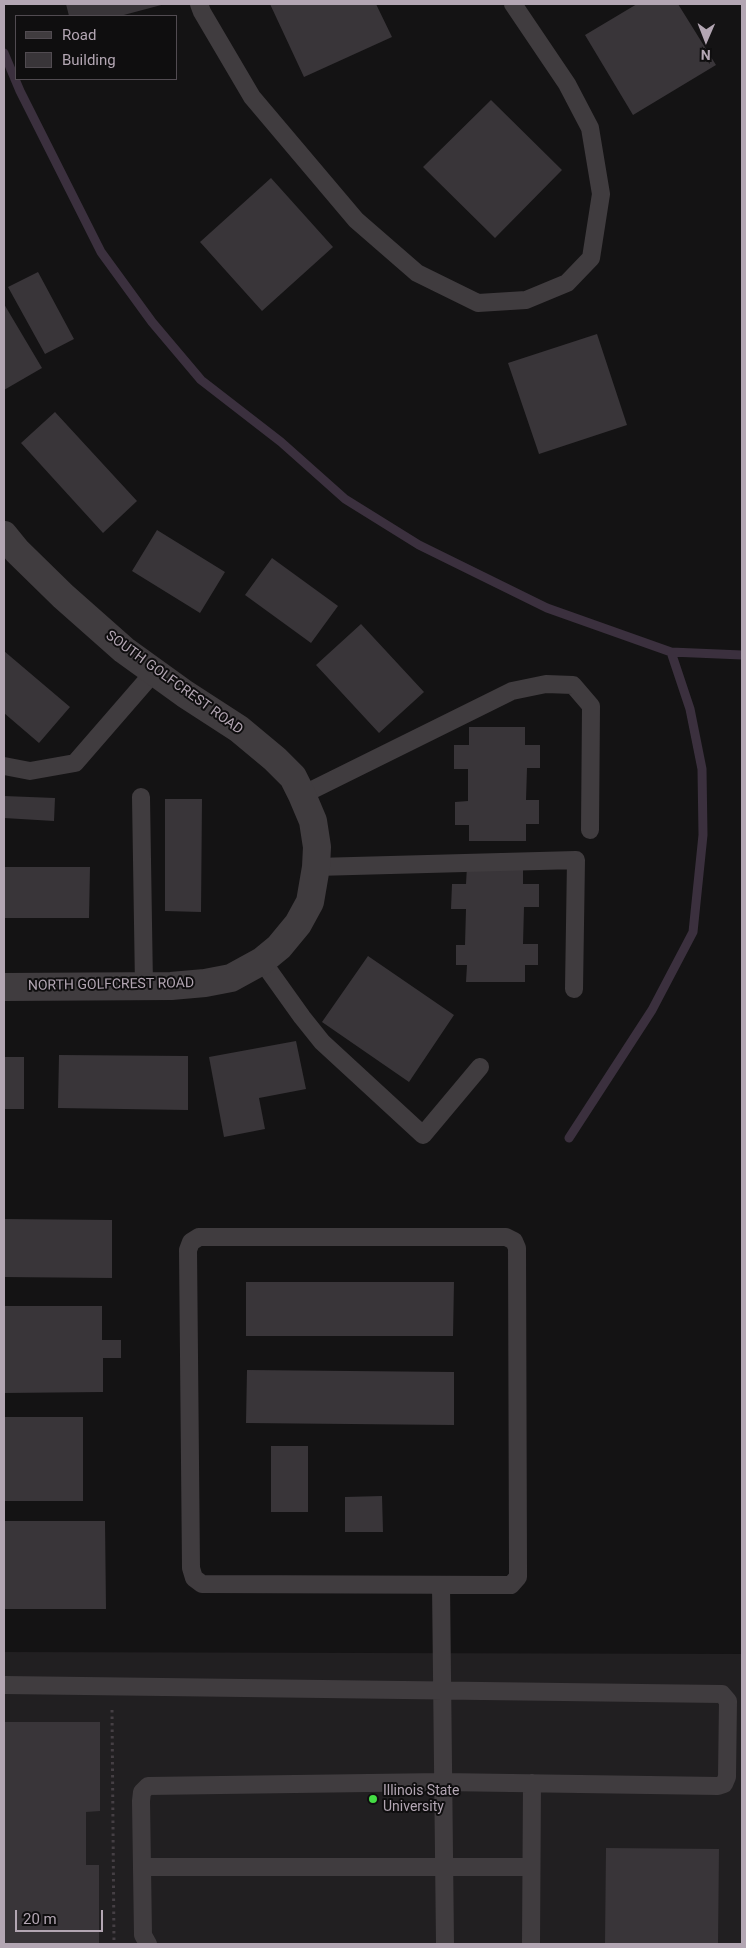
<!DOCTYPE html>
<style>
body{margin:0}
#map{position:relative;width:746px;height:1948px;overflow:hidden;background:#141314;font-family:Roboto,sans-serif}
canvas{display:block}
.frame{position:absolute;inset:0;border:5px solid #b3a6b3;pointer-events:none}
.legend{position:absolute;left:15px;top:15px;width:162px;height:65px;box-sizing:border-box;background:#0f0e0f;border:1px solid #514b51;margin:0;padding:6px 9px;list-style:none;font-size:15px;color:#b3a6b3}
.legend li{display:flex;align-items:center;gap:10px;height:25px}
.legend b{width:25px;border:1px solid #514b51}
.north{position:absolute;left:681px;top:15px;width:50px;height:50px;-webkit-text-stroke:4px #0f0e0f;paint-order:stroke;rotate:181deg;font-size:14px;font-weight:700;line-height:20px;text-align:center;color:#b3a6b3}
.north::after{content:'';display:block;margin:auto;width:18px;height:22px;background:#b3a6b3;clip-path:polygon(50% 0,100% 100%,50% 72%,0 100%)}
.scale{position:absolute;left:15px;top:1910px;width:88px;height:22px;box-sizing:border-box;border:2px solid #b3a6b3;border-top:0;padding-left:6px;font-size:15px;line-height:18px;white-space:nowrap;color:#b3a6b3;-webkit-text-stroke:4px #0f0e0f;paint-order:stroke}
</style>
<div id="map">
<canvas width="746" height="1948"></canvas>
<div class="frame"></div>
<ul class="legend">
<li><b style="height:6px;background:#403c3f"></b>Road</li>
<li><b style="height:14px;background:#393539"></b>Building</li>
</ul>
<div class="north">N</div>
<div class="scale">20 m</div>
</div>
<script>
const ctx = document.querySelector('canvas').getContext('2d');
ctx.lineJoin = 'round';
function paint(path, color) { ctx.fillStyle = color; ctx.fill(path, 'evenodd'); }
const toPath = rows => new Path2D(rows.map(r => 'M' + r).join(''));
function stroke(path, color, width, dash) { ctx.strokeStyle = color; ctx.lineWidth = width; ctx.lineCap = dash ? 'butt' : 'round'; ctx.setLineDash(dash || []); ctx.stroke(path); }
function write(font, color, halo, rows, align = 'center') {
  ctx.font = font + ' Roboto,sans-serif'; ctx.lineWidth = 4; ctx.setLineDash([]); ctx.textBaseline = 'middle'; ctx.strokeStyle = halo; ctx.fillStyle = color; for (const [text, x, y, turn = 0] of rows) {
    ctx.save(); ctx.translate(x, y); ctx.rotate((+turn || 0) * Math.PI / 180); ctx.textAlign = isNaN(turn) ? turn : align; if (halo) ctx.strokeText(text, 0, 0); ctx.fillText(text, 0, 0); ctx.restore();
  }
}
paint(toPath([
 [4,1652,742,1654,742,1944,4,1944]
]), '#211f21');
stroke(toPath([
 [4,53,20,91,101,252,152,322,201,380,281,442,345,499,419,545,547,608,671,652,690,709,702,769,703,835,693,932,652,1010,569,1138],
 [671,652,742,655]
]), '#3b303e', 9);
paint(toPath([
 [66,4,165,4,120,16,69,16],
 [270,4,376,4,392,37,304,77],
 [637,4,678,4,716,65,633,115,585,35],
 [491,100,562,170,495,238,423,167],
 [271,178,333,247,262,311,200,242],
 [38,272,74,339,45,354,8,287],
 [4,304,42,368,4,390],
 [597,334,627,425,539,454,508,363],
 [55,412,137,501,103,533,21,443],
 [157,530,225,572,200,613,132,571],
 [272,558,338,606,311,643,245,595],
 [361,624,424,692,379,733,316,665],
 [4,651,70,707,39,743,4,713],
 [469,727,525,727,525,745,540,745,540,768,527,768,526,800,539,800,539,824,526,824,526,841,469,841,469,825,455,825,455,802,468,801,468,769,454,769,454,745,469,745],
 [4,796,55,798,54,821,4,818],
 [165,799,202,799,201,912,165,911],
 [467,866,523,867,523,884,539,884,539,907,524,907,523,944,538,944,538,965,525,965,525,982,466,982,467,965,456,965,456,945,465,945,466,909,451,909,452,884,466,884],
 [4,867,90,867,89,918,4,918],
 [368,956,454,1015,409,1082,322,1022],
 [296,1041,306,1089,259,1098,265,1129,224,1137,209,1057],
 [59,1055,188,1056,188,1110,58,1108],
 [4,1057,24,1057,24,1109,4,1109],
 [4,1219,112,1220,112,1278,4,1277],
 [246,1282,454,1282,453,1336,246,1336],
 [4,1306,102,1306,102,1340,121,1340,121,1358,103,1358,103,1392,4,1393],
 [247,1370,454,1372,454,1425,246,1423],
 [4,1417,83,1417,83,1501,4,1501],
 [271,1446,308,1446,308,1512,271,1512],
 [382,1496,383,1532,345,1532,345,1497],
 [4,1521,105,1521,106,1609,4,1609],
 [4,1722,100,1722,100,1811,86,1812,86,1865,99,1865,99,1944,4,1944],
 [606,1848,719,1849,718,1944,605,1944]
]), '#393539');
stroke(toPath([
 [112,1710,114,1944]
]), '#453f44', 3, [2.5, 4]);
stroke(toPath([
 [199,4,202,12,252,97,356,220,417,273,478,303,526,300,567,283,591,258,601,194,590,128,567,84,513,4],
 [4,766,30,771,75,763,154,672],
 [302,795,512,691,546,684,573,685,591,706,590,830],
 [141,797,144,986],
 [316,867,576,860,574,989],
 [262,961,302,1017,322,1042,423,1135,480,1067],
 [199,1237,506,1237,514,1241,517,1248,518,1568,518,1577,511,1585,202,1584,194,1578,191,1568,188,1250,191,1242,199,1237],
 [441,1585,445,1944],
 [4,1685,722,1694,728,1701,727,1777,724,1784,718,1786,442,1782,148,1786,142,1792,141,1801,143,1935,148,1944],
 [142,1867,531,1867],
 [531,1944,532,1783]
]), '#403c3f', 18);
stroke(toPath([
 [4,535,17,551,63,596,124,650,185,694,239,729,275,759,293,777,302,795,313,821,317,847,316,867,310,902,298,924,279,947,262,961,231,978,205,983,171,986,4,987]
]), '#403c3f', 28);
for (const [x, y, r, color] of [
 [373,1799,5,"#44dc44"]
]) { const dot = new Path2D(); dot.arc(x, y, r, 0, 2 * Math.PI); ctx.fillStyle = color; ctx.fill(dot); stroke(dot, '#0f0e0f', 2); }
write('14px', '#b3a6b3', '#0f0e0f', [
 ["SOUTH GOLFCREST ROAD",174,683,36],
 ["NORTH GOLFCREST ROAD",111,985,-1]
]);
write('14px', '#b3a6b3', '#0f0e0f', [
 ["Illinois State",383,1791],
 ["University",383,1807]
], 'left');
</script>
